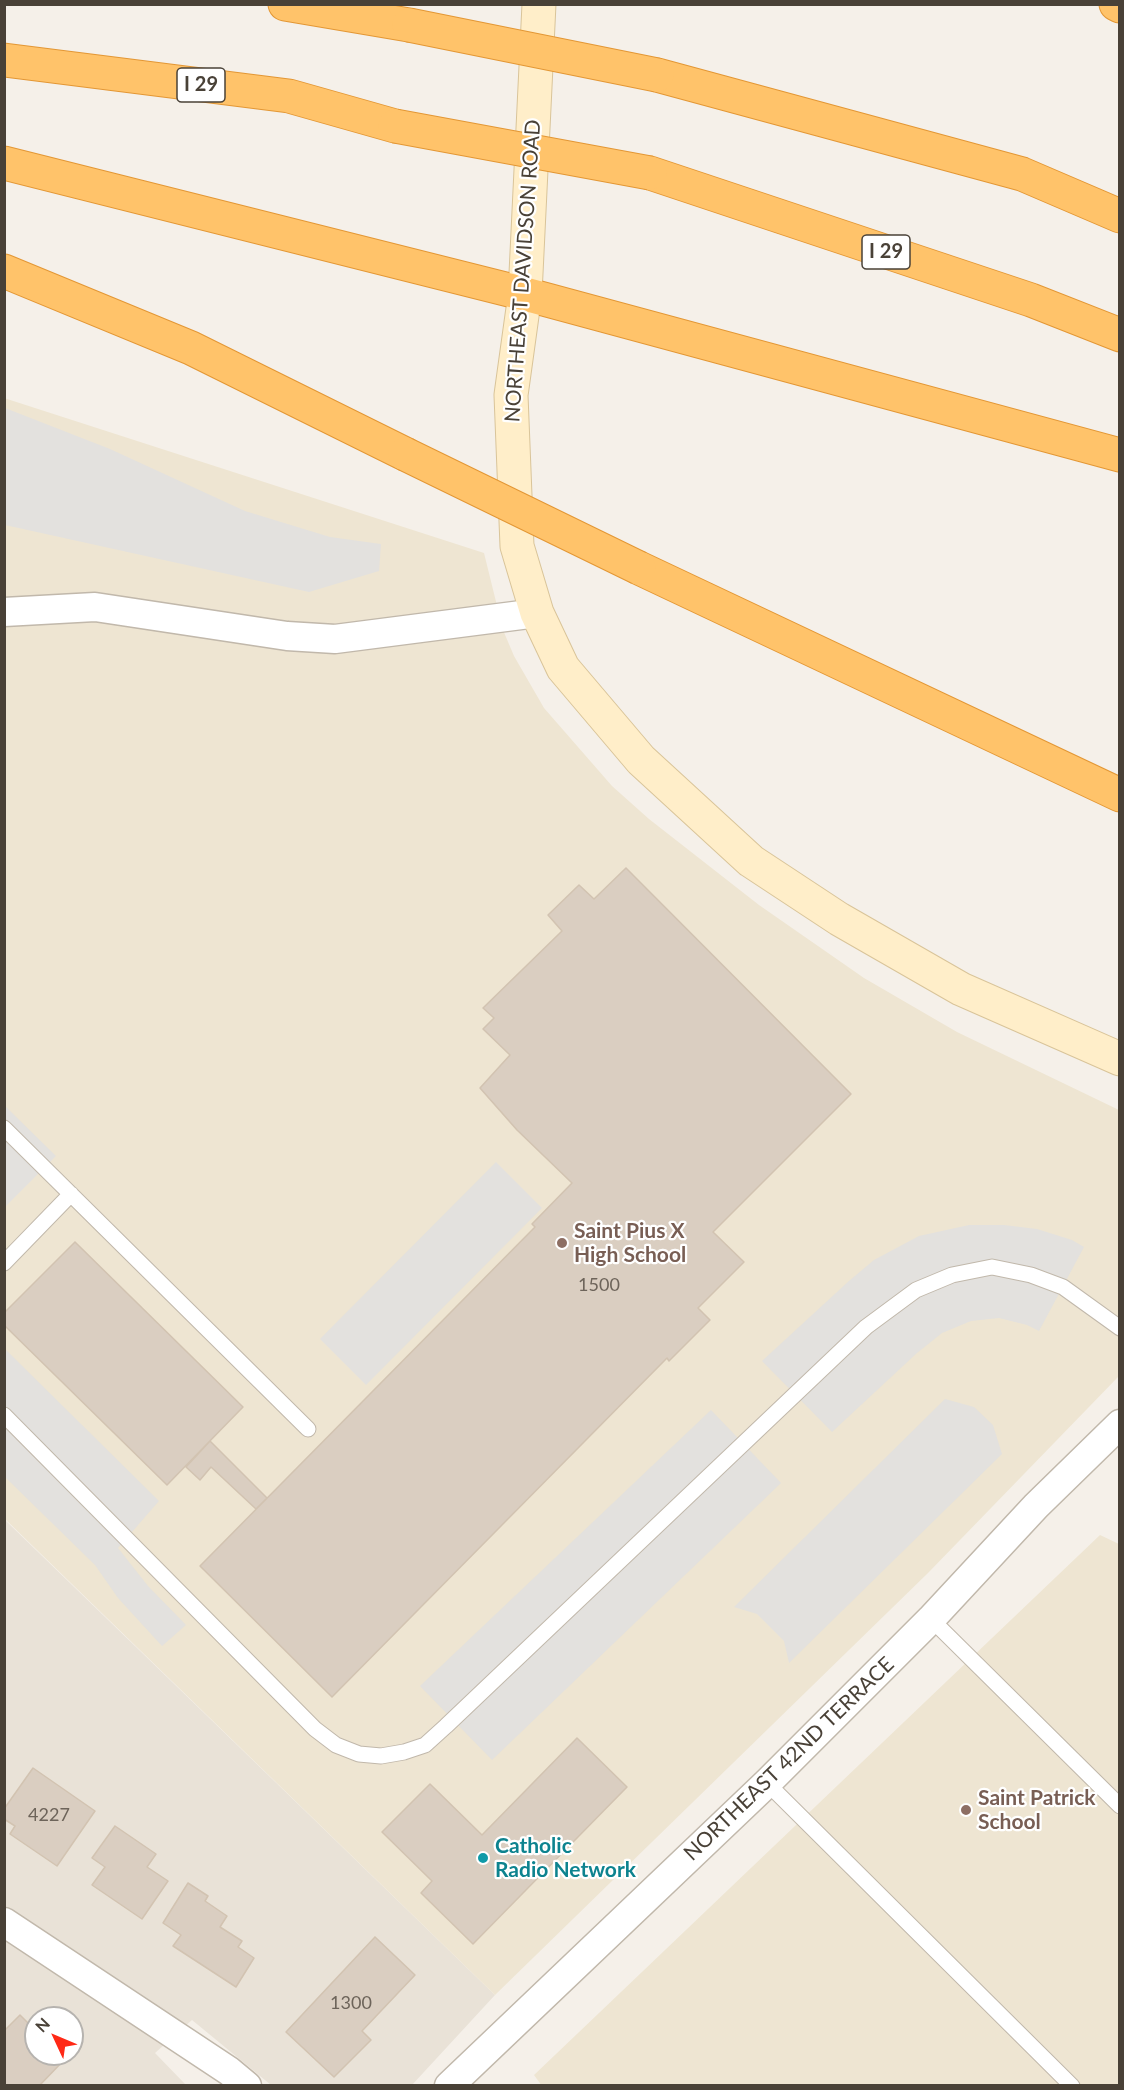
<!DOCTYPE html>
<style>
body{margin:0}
#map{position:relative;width:1124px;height:2090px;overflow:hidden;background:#f5f0e9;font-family:Lato,sans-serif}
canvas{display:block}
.frame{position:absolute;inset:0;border:6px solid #494137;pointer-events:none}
.north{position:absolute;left:24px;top:2006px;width:60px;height:60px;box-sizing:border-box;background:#fff;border:2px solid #b6b3af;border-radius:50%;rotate:314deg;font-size:16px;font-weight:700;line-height:24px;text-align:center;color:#494137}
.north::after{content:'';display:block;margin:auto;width:21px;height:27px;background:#ff2916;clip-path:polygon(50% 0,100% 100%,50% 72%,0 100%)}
</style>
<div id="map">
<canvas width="1124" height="2090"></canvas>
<div class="frame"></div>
<div class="north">N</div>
</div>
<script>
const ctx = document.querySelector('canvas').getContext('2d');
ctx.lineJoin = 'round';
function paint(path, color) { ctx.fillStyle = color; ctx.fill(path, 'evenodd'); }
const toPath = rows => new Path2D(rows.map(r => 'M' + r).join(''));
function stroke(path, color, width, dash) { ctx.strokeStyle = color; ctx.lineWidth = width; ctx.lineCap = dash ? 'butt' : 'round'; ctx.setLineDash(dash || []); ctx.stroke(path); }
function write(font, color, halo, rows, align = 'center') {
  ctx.font = font + ' Lato,sans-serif'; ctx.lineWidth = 4.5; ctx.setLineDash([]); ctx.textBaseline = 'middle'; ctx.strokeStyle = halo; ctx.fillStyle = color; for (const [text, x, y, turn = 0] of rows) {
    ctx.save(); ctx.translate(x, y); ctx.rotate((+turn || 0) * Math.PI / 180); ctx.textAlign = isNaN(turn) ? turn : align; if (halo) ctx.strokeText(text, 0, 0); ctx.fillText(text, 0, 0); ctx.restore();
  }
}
paint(toPath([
 [4,1519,495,1995,412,2085,271,2085,192,2020,155,2053,186,2085,5,2085],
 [36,2018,72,2018,72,2054,36,2054]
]), '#e9e2d7');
paint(toPath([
 [4,398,484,553,503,630,514,656,544,708,612,786,649,819,759,905,864,978,957,1032,1119,1110,1119,1376,928,1573,495,1995,5,1519],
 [1100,1535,1119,1544,1119,2085,542,2086,534,2075]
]), '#eee5d2');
paint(toPath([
 [5,408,110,449,245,511,330,537,381,544,379,571,309,592,5,525],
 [5,1106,56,1156,5,1207],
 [496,1162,542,1208,366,1385,320,1339],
 [969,1225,1004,1225,1037,1229,1072,1240,1084,1247,1039,1331,1027,1325,999,1318,971,1321,942,1333,917,1353,832,1432,762,1361,849,1281,874,1260,919,1236],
 [4,1348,159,1501,118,1548,148,1586,186,1625,162,1646,118,1598,95,1565,5,1477],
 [945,1399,974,1407,993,1425,1002,1454,789,1663,784,1641,757,1614,734,1607],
 [711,1410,781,1483,492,1760,420,1686]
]), '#e3e1de');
const building = toPath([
 [626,868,851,1094,713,1232,744,1262,698,1308,710,1320,669,1361,667,1358,332,1697,200,1566,535,1227,532,1224,572,1183,517,1130,480,1088,510,1055,483,1029,494,1018,483,1008,562,931,548,915,579,885,594,899,626,868],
 [75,1242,243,1407,167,1485,4,1325,4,1313,75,1242],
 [210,1441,267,1498,256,1509,211,1467,200,1480,186,1467,210,1441],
 [577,1738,627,1787,473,1944,421,1893,432,1881,382,1832,430,1784,482,1835,577,1738],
 [33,1768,95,1811,57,1866,10,1834,15,1826,4,1819,4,1809,33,1768],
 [115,1826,156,1854,147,1867,168,1881,142,1919,92,1885,105,1867,92,1858,115,1826],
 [188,1883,208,1896,205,1901,227,1916,220,1927,242,1941,238,1947,254,1958,236,1987,173,1946,181,1935,163,1923,188,1883],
 [375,1937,415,1975,362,2031,371,2040,334,2077,286,2032,375,1937],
 [20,2015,36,2031,36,2054,60,2054,65,2059,39,2086,4,2086,4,2031,20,2015]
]);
paint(building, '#dacec1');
stroke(building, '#d2c3b1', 1.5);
const lane = toPath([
 [4,1128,308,1429],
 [4,1263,71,1194],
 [4,1415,315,1729,336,1745,359,1754,381,1756,404,1752,425,1745,446,1726,866,1327,916,1290,952,1275,992,1267,1031,1275,1063,1287,1120,1328],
 [931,1619,1120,1806],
 [767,1783,1072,2086]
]);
const street = toPath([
 [4,612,95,607,287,636,335,639,537,613],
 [4,1922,229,2071,247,2086],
 [449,2086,767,1783,931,1619,1036,1506,1120,1424]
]);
const secondary = toPath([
 [539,4,525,294,511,395,517,546,537,613,563,668,641,760,751,861,839,919,961,989,1120,1059]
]);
const highway = toPath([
 [285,4,409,25],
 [1116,4,1120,6],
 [4,60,289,96,395,126],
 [657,75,1022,174,1120,216],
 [4,163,525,294,1120,455],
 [650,173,1031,300,1120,335],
 [4,271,191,348,405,454],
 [639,568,1120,795]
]);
stroke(lane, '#c1b8ab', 17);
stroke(street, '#c1b8ab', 31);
stroke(secondary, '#d9c499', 35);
stroke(highway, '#e39735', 35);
stroke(lane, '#fff', 15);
stroke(street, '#fff', 28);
stroke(secondary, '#ffeec9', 33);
stroke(highway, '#ffc36a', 33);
const highwayBridge = toPath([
 [409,25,657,75],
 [395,126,650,173],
 [405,454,639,568]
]);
stroke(highwayBridge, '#e39735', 35, []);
stroke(highwayBridge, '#ffc36a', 33);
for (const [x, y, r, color] of [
 [562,1243,6,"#8d6e63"],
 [966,1810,6,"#8d6e63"],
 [483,1858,6,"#0f9aa8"]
]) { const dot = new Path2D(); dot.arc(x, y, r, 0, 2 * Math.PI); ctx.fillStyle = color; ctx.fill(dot); stroke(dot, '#fff', 2); }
write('18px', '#6d645a', null, [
 ["1500",599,1285],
 ["4227",49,1815],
 ["1300",351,2003]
]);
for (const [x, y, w] of [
 [201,85,48],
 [886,252,48]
]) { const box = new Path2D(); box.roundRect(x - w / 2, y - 17, w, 34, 4.5); ctx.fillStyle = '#fff'; ctx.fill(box); stroke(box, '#494137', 1.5); }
write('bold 20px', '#494137', null, [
 ["I 29",201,85],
 ["I 29",886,252]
]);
write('21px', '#494137', '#fff', [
 ["NORTHEAST DAVIDSON ROAD",523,271,-86],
 ["NORTHEAST 42ND TERRACE",789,1759,-44]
]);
write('bold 21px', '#785e54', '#fff', [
 ["Saint Pius X",574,1231],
 ["High School",574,1255],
 ["Saint Patrick",978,1798],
 ["School",978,1822]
], 'left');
write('bold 21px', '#0d838f', '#fff', [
 ["Catholic",495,1846],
 ["Radio Network",495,1870]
], 'left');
</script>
